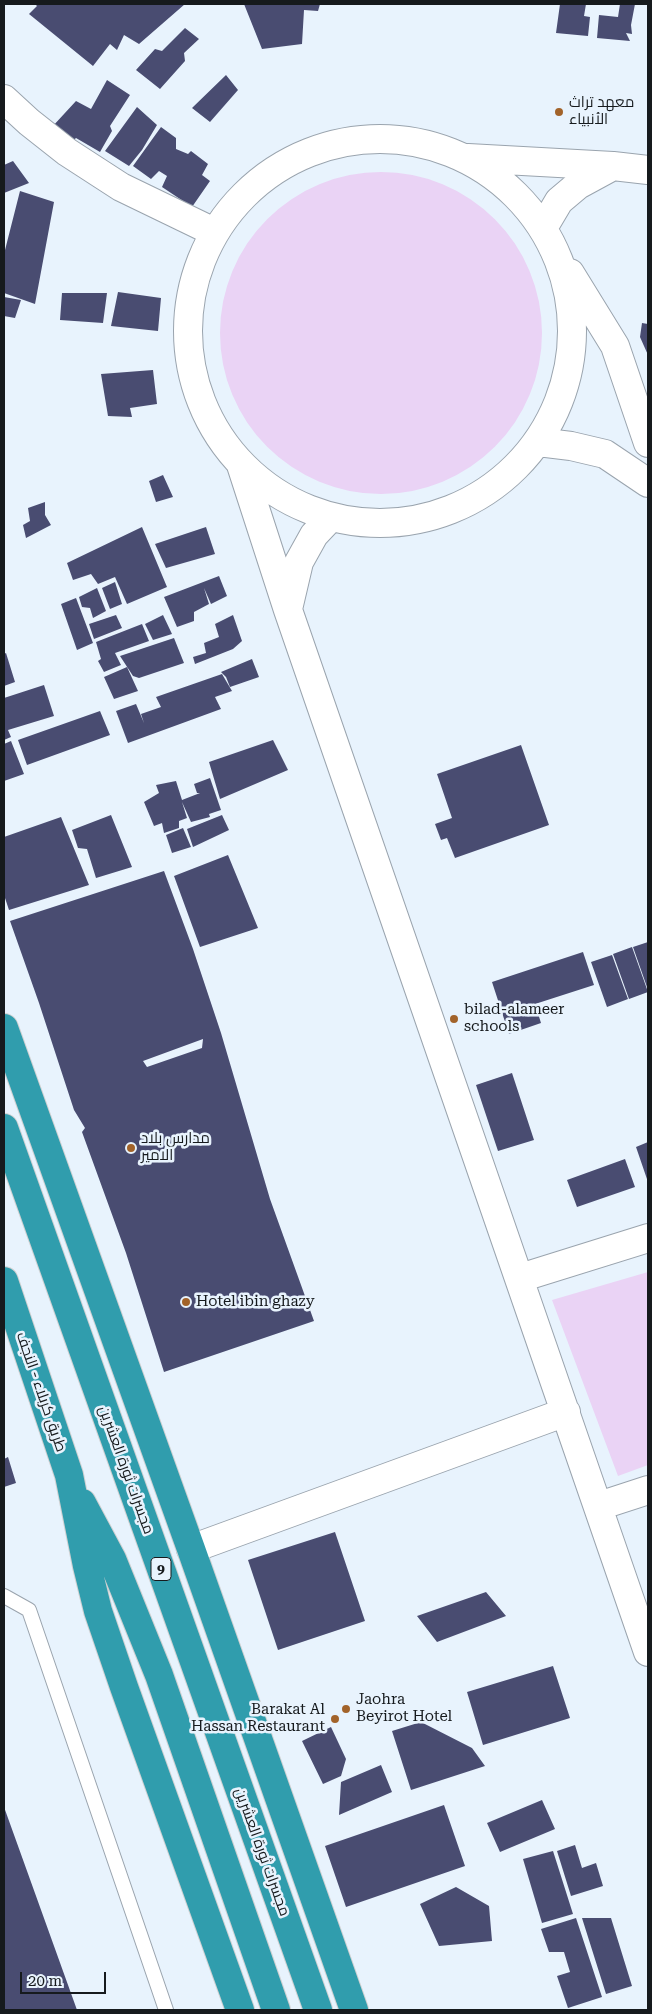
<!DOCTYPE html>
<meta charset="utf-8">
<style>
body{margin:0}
#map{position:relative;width:652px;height:2014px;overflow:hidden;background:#e8f3fd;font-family:"Roboto Serif",serif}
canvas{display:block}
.frame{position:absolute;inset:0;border:5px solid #161a1d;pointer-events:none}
.scale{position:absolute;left:20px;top:1972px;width:86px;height:22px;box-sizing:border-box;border:2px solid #161a1d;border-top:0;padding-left:6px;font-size:15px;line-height:18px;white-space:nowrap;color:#161a1d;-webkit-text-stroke:4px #e8f3fd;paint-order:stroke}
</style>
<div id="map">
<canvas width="652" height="2014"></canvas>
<div class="frame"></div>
<div class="scale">20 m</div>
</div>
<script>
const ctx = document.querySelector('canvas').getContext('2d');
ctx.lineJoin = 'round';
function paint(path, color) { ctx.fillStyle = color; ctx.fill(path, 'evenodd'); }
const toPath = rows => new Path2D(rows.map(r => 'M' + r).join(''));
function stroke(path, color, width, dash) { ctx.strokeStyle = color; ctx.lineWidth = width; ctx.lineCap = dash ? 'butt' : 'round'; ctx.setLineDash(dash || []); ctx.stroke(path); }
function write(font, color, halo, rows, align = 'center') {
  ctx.font = font + ' "Roboto Serif",Cairo,serif'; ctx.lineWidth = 5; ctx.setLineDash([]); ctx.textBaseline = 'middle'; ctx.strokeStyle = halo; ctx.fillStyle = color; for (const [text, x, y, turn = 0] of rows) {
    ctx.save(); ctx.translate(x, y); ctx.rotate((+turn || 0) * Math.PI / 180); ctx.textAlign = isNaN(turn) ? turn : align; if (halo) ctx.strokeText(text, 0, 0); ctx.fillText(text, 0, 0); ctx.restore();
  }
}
paint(toPath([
 '220 333a161 161 0 1 1 322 0a161 161 0 1 1-322 0Z',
 [648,1272,648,1465,618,1476,552,1300]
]), '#ead3f5');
paint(toPath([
 [35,4,185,4,139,44,124,35,117,50,110,44,93,66,29,14,37,6],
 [244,4,320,4,318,11,304,10,302,44,262,49],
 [560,4,586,4,584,16,590,17,588,36,556,33],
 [620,4,635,4,631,25,632,34,626,33,630,41,597,38,599,15,618,17],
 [185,28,199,39,184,53,185,61,160,89,136,70,155,49,162,51],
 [226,75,238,90,210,122,192,108],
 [107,80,130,95,110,126,112,131,100,152,76,138,66,147,52,127,76,101,91,109],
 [137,107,157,125,142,150,129,166,105,151],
 [161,127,176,138,176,149,188,154,191,151,208,164,202,175,210,181,192,207,162,187,167,176,159,171,151,179,133,166],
 [13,161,29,183,4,193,4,165],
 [20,191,54,202,35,304,4,293,4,254],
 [118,292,161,298,158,331,111,326],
 [62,293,107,293,103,323,60,320],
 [4,297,21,300,15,318,4,316],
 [642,323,648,324,648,355,640,337],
 [153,370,157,404,130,408,132,417,108,416,101,374],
 [163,475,173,497,156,502,149,481],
 [45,502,45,515,51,525,26,538,23,525,30,521,28,508],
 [142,527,167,587,127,604,115,577,98,584,91,574,73,580,67,563],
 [206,527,215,554,166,568,155,544],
 [219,576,227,596,211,604,204,588,209,604,194,612,194,621,177,627,164,597],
 [115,582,122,604,110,609,102,588],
 [97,588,106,611,93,618,90,608,82,607,79,597],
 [76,598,93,643,77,650,61,604],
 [116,615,122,628,94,639,89,624],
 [163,615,172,634,153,640,145,624],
 [233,615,242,641,233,649,195,664,193,657,206,653,204,643,219,637,215,624],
 [142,624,149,641,115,653,121,665,104,672,98,661,101,659,96,642],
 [174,638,184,663,139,678,133,676,120,656],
 [6,653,15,682,4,686,4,654],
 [252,659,259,677,230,687,226,677,221,672],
 [127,667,138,691,114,699,104,677],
 [222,674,232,691,215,697,221,709,128,743,116,711,136,704,144,723,141,714,161,707,156,697],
 [44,685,54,716,8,730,11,737,4,740,4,698],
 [100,711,110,735,27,765,18,740],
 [273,740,288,770,220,799,209,762],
 [11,741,24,774,4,781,4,744],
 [521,745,549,825,455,858,447,838,441,840,435,824,452,818,437,774],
 [210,778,221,810,209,814,210,817,191,822,182,802,187,818,179,821,179,828,164,833,162,823,154,826,144,802,159,793,156,785,176,781,182,800,200,793,197,793,194,784],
 [111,815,132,867,96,878,87,849,78,848,72,830],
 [222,815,229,830,193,847,187,829],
 [61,817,89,885,9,910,4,895,4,837],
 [183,828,191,847,172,853,166,835],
 [228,855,258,928,200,947,174,876],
 [164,871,193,949,221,1033,270,1199,314,1321,164,1372,126,1253,82,1132,85,1128,74,1110,39,1003,10,921],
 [203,1039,202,1048,147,1067,143,1061],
 [648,942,648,990,633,947],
 [632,947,648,992,629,999,613,954],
 [583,952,594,985,535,1004,541,1023,509,1034,492,982],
 [612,955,628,999,607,1007,591,962],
 [512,1073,534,1140,498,1151,476,1085],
 [648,1142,648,1182,636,1147],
 [625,1159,635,1187,577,1207,567,1180],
 [8,1457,16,1483,4,1487,4,1459],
 [335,1532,365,1621,278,1650,248,1560],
 [486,1592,506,1616,437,1642,417,1616],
 [553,1666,570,1718,483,1745,467,1692],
 [421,1722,472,1748,485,1766,411,1790,392,1731],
 [331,1727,346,1759,341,1776,323,1784,302,1741],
 [381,1765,392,1792,339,1815,341,1782],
 [542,1800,555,1829,500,1852,487,1823],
 [444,1805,465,1866,346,1907,325,1846],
 [4,1807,77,2010,4,2010],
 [575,1845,582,1868,596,1863,603,1886,571,1896,557,1851],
 [553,1851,573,1914,542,1923,523,1859],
 [456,1887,489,1906,492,1941,439,1946,420,1904],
 [576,1918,602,1997,568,2008,557,1976,570,1972,564,1952,549,1952,541,1929],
 [582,1918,611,1918,632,1986,606,1994]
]), '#494c71');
const lane = toPath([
 [4,1596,29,1610,166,2010]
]);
const street = toPath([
 [4,99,29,122,67,152,121,187,214,232],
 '188 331a192 192 0 1 1 384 0a192 192 0 1 1-384 0Z',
 [468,158,613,166,648,170],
 [543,228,559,201,578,185,613,166],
 [570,273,615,346,648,443],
 [538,442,571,446,605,454,648,483],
 [241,465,288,610,648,1652],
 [288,609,299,562,314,535,331,517],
 [520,1278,648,1238],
 [599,1506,648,1490],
 [191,1549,566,1412]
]);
const highway = toPath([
 [4,1028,191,1549,354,2010],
 [4,1128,318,2010],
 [4,1281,69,1475,87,1566,98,1611,124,1687,240,2010],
 [82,1503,112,1559,159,1675,276,2010]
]);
stroke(lane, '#9aa4ae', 16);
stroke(street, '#9aa4ae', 30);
stroke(highway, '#d0d1d2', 30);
stroke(lane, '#fff', 14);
stroke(street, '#fff', 28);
stroke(highway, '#309dad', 28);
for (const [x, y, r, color] of [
 [559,112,5,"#a2632a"],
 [454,1019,5,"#a2632a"],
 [131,1148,5,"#a2632a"],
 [186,1302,5,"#a2632a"],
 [346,1709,5,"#a2632a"],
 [335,1719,5,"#a2632a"]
]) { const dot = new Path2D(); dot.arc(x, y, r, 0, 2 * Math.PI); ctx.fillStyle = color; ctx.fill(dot); stroke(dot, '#e8f3fd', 2); }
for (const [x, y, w] of [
 [161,1569,20]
]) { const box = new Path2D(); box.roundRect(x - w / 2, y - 11.5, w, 23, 4); ctx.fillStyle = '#e8f3fd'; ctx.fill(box); stroke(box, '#161a1d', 1); }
write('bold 14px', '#161a1d', null, [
 ["9",161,1569]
]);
write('15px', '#161a1d', '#e8f3fd', [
 ["معهد تراث",569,103],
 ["الأنبياء",569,120],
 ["bilad-alameer",464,1010],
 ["schools",464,1027],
 ["مدارس بلاد",141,1139],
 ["الامير",141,1156],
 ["Hotel ibin ghazy",196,1302],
 ["Jaohra",356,1700],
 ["Beyirot Hotel",356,1717],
 ["Barakat Al",325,1710,"right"],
 ["Hassan Restaurant",325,1727,"right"]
], 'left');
write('15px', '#161a1d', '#e8f3fd', [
 ["طريق کربلاء - النجف",41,1392,71],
 ["مجسرات ثورة العشرين",126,1470,70],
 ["مجسرات ثورة العشرين",262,1852,70]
]);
</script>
